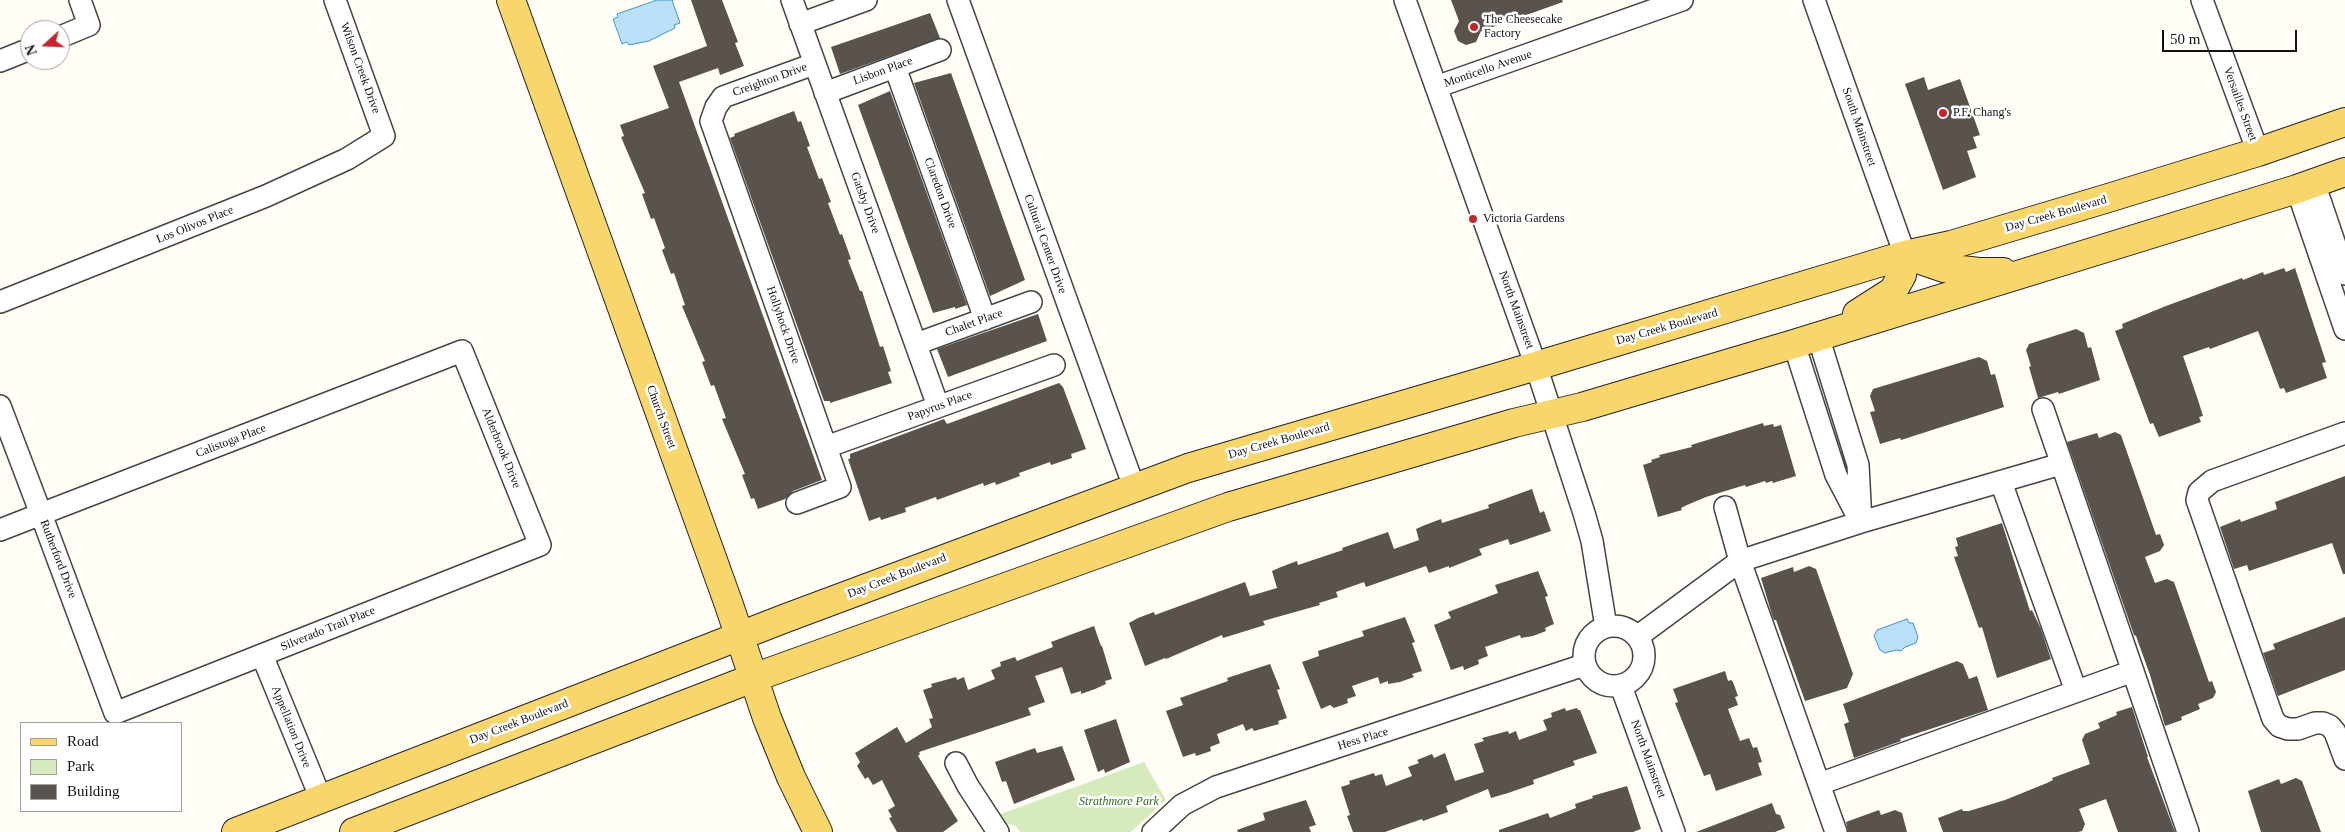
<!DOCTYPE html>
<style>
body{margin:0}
#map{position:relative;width:2345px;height:832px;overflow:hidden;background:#fffdf5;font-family:"Times New Roman",serif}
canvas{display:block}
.legend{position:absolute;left:20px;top:722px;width:162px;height:90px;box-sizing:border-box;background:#fff;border:1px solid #a0a0a0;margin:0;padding:6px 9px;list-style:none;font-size:15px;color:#111}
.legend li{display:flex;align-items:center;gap:10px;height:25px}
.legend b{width:25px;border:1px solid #a0a0a0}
.north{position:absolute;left:20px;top:20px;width:50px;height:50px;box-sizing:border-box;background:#fff;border:1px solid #a0a0a0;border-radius:50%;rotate:250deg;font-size:14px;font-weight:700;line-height:20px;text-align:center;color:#111}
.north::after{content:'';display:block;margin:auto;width:18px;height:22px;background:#c4262e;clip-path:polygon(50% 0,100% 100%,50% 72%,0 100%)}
.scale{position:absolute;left:2162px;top:30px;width:135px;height:22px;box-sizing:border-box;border:2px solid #111;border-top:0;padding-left:6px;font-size:15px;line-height:18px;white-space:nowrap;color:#111;-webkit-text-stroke:4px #fff;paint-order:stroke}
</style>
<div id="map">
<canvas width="2345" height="832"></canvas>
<ul class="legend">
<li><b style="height:6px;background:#f9d66b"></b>Road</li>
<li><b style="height:14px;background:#d5ebbd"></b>Park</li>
<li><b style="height:14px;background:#5a524d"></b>Building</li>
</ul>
<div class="north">N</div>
<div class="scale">50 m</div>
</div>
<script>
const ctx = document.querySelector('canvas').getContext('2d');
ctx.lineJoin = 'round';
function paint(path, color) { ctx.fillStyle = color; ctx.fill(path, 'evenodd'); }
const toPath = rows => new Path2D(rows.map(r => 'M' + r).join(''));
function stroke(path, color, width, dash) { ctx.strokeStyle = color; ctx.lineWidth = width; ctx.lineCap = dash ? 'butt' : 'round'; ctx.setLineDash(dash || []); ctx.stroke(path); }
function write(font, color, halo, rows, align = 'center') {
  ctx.font = font + ' "Times New Roman",serif'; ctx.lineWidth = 5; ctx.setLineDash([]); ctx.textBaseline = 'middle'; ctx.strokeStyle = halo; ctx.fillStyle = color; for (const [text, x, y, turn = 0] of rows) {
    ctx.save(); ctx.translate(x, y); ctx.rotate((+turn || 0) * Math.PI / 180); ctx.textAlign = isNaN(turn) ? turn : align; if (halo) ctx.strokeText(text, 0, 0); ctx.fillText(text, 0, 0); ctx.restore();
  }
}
paint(toPath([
 [1144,762,1166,800,1131,832,1020,832,1015,825,1005,824,998,815]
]), '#d5ebbd');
const water = toPath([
 [657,0,672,0,680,23,674,25,675,28,649,41,629,45,627,42,622,44,613,19,618,17,617,14,657,0],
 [1907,619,1909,623,1913,623,1918,637,1916,643,1905,647,1901,651,1896,650,1885,653,1880,650,1874,636,1877,630,1907,619]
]);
paint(water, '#b9e0f7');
stroke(water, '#3f96cf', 1);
paint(toPath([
 [691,0,722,0,738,42,735,43,744,66,720,75,718,68,679,82,822,480,793,491,785,499,758,509,754,498,751,499,742,475,745,474,722,419,726,418,714,385,711,386,702,362,705,361,682,306,685,305,674,273,671,274,662,250,665,248,654,218,651,219,642,194,645,193,621,137,624,136,620,125,669,108,653,66,707,46],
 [1451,0,1562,0,1563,2,1481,31,1476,42,1466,45,1458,41,1454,31,1459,21],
 [930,13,940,38,840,74,831,47],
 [951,73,1025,280,990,296,914,83],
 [1924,77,1928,90,1960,79,1980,135,1973,137,1977,148,1967,151,1976,177,1943,190,1905,84],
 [890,91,967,305,955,309,955,307,933,313,858,105],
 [794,111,798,122,801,121,810,146,807,147,819,179,822,178,831,202,828,203,840,235,842,234,851,259,848,260,860,291,862,291,880,347,883,346,891,371,888,372,892,383,830,403,830,401,824,401,730,138,735,136,734,134],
 [2284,268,2286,272,2295,268,2326,362,2322,363,2327,378,2286,393,2284,388,2280,389,2258,331,2210,349,2209,347,2183,356,2198,400,2203,416,2199,417,2201,422,2159,437,2153,423,2150,424,2115,331,2123,328,2122,324,2166,306,2242,278,2243,280,2263,272,2264,275],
 [1038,314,1047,341,948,377,937,349],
 [2076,329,2084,333,2088,348,2091,347,2100,380,2059,394,2058,392,2038,398,2029,367,2031,366,2026,350,2029,344],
 [1979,357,1987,361,1991,375,1995,374,2004,407,1901,440,1900,438,1880,444,1870,412,1875,411,1870,396,1873,389],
 [1059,383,1063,387,1086,449,1071,454,1072,458,1051,465,1050,462,1019,473,1020,476,996,485,995,482,984,486,983,483,937,500,936,497,905,508,906,512,881,520,880,517,869,521,848,459,850,459,850,454,944,419,947,424],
 [1763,423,1764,426,1773,424,1774,427,1781,425,1796,476,1773,483,1772,481,1766,483,1765,481,1746,487,1745,485,1706,497,1687,505,1681,508,1682,510,1658,517,1643,465,1652,462,1651,460,1660,457,1659,455,1692,447,1691,445],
 [2115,432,2121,435,2156,535,2160,534,2164,545,2160,551,2145,557,2155,583,2167,579,2174,582,2209,682,2212,681,2216,692,2213,698,2198,704,2200,709,2181,717,2182,720,2165,726,2150,675,2136,636,2134,635,2067,442,2097,433,2099,438],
 [2345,476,2345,574,2343,574,2332,543,2249,571,2247,565,2234,569,2220,527,2240,519,2241,522,2277,509,2275,502],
 [1532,489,1540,513,1544,511,1551,531,1510,545,1508,539,1479,549,1482,555,1449,568,1449,566,1429,573,1426,566,1366,587,1364,582,1336,592,1338,597,1319,603,1320,605,1263,621,1265,625,1223,638,1222,635,1166,659,1165,658,1145,666,1129,623,1138,618,1154,612,1155,615,1245,582,1250,596,1277,588,1272,571,1281,567,1297,561,1298,565,1343,550,1342,548,1388,532,1394,549,1419,540,1416,529,1425,525,1441,519,1442,523,1489,508,1488,505],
 [2002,523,2030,611,2032,610,2041,629,2051,659,1997,678,1982,627,1979,628,1954,557,1958,556,1955,547,1958,546,1956,538],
 [1809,566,1816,569,1853,674,1847,688,1805,701,1776,620,1774,620,1772,615,1761,578,1793,567,1794,572],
 [1538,571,1548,596,1545,597,1554,624,1545,628,1546,631,1533,636,1521,638,1520,635,1485,647,1488,656,1478,660,1479,664,1464,670,1463,666,1451,670,1434,625,1451,618,1448,612,1498,593,1495,585],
 [1405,617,1415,642,1412,643,1422,671,1412,674,1414,677,1400,682,1388,684,1388,681,1380,684,1378,677,1352,686,1356,696,1347,699,1348,703,1334,708,1330,705,1321,709,1302,662,1319,656,1318,651,1364,636,1362,631],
 [2345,617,2345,670,2278,696,2263,653,2275,649,2273,644],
 [1094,626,1101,646,1102,646,1112,679,1105,681,1106,684,1095,689,1081,694,1081,691,1071,694,1062,667,1035,676,1045,702,1028,708,1031,715,919,752,920,754,918,756,958,821,943,832,897,832,889,818,892,817,888,810,895,806,882,780,873,785,868,777,865,779,857,766,860,762,855,753,897,727,906,743,932,727,929,719,933,718,923,690,932,687,931,684,956,677,957,680,964,677,968,690,995,679,991,670,1001,666,1000,662,1015,657,1017,661,1053,647,1051,642],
 [1957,661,1963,664,1969,679,1977,676,1988,710,1900,739,1901,741,1854,758,1844,724,1849,722,1843,704],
 [1270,664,1280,689,1277,690,1287,718,1278,721,1279,724,1254,731,1252,728,1246,731,1243,724,1217,734,1220,743,1210,747,1211,751,1196,756,1195,753,1183,757,1166,711,1183,705,1180,698,1228,681,1227,678],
 [1725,671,1728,681,1731,680,1733,682,1738,696,1735,697,1738,705,1728,709,1740,741,1749,738,1753,748,1757,747,1762,762,1758,763,1762,775,1716,791,1710,774,1704,776,1675,703,1678,702,1673,689],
 [2132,707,2148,757,2147,757,2175,832,2118,832,2106,799,2079,809,2085,824,2082,831,2078,832,1943,832,1938,818,1962,809,1963,811,1969,811,2005,800,2047,783,2053,780,2052,778,2090,764,2082,740,2085,734,2100,728,2098,723,2117,715,2116,712],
 [1565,708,1566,711,1577,708,1578,710,1580,710,1597,753,1573,761,1575,765,1533,780,1534,784,1508,793,1491,798,1488,789,1446,806,1448,812,1423,821,1422,819,1385,832,1353,832,1347,816,1350,815,1341,787,1350,784,1349,781,1374,773,1375,776,1382,774,1386,786,1412,776,1408,767,1419,763,1417,760,1432,754,1434,758,1445,753,1455,781,1484,772,1474,744,1484,741,1482,738,1508,731,1509,734,1516,731,1519,740,1547,730,1543,720,1552,717,1551,713],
 [1116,719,1130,762,1105,773,1104,769,1098,772,1084,730],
 [1062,746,1075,780,1014,804,1006,781,1002,782,995,762,1035,748,1037,753],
 [2296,778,2302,781,2321,832,2261,832,2248,791,2279,779,2281,784],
 [1627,786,1641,829,1633,832,1499,832,1499,830,1548,813,1550,818,1576,808,1575,804,1593,798,1592,796],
 [1306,800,1316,825,1309,827,1311,832,1238,832,1237,830,1265,820,1263,813],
 [1772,803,1776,814,1780,815,1785,828,1775,832,1696,832],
 [1879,810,1881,815,1895,810,1902,813,1907,832,1848,832,1846,822]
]), '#5a524d');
const minor = toPath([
 [792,0,938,406],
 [958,0,1134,487],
 [1405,0,1536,366,1584,513,1592,541,1606,627],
 [1814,0,1905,255],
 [2202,0,2258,152],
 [800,24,866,0],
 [60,37,89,25,80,0],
 [0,61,30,49],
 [895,67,985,319],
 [1436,87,1682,0],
 [825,93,940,50],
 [2314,183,2345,274],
 [2297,189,2345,329],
 [0,302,266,196,347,159,384,136,335,0],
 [1818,336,1858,465,1861,522],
 [916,344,1031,302],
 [1794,344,1836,475,1858,517],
 [0,406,41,514,115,713,540,545,462,351,41,514,0,530],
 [2043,409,2188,832],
 [2345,433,2212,481,2199,492,2197,500,2273,719,2279,726,2288,729,2298,729,2315,723,2323,723,2330,726,2335,732,2345,759],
 [826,447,1054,365],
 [2001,482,2076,691],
 [797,503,840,487,711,121,716,107,723,97,814,64],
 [1725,507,1740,561,1836,832],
 '1584 656a30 30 0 1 1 60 0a30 30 0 1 1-60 0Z',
 [1637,637,1740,561,1861,522,2061,464],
 [262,655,321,799],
 [1621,686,1674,832],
 [956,763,968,786,998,832],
 [1819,784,2133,671],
 [1153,832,1182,805,1216,787,1584,665]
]);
const major = toPath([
 [511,0,728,602,767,718,791,777,818,832],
 [1906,255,1944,268,1979,272,2003,272],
 [1857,314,1893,291,1902,275,1905,255],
 [236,832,786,618,1188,468,1536,366,1905,255,1951,245,2105,199,2258,152,2345,122],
 [354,832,753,678,1228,507,1514,423,1582,407,1794,344,2297,189,2345,172]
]);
stroke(minor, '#444', 24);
stroke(major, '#222', 30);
stroke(minor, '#fff', 21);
stroke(major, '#f9d66b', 28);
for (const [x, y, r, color] of [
 [1474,27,5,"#c4262e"],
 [1943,113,5,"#c4262e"],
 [1473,219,5,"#c4262e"]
]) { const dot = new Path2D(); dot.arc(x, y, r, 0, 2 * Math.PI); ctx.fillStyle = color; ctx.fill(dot); stroke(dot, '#fff', 2); }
write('12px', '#111', '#fff', [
 ["The Cheesecake",1484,20],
 ["Factory",1484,34],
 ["P.F. Chang's",1953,113],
 ["Victoria Gardens",1483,219]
], 'left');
write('12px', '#111', '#fff', [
 ["Wilson Creek Drive",360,68,70],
 ["Monticello Avenue",1488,69,-19],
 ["Lisbon Place",883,71,-20],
 ["Creighton Drive",770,80,-20],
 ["Versailles Street",2240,104,70],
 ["South Mainstreet",1859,127,71],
 ["Claredon Drive",940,193,70],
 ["Gatsby Drive",865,203,70],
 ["Day Creek Boulevard",2056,214,-16],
 ["Los Olivos Place",195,225,-22],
 ["Cultural Center Drive",1045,244,70],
 ["North Mainstreet",1516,310,70],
 ["Chalet Place",974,323,-20],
 ["Hollyhock Drive",783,325,71],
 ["Day Creek Boulevard",1667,327,-16],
 ["Papyrus Place",940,406,-20],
 ["Church Street",661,417,70],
 ["Calistoga Place",231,441,-21],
 ["Day Creek Boulevard",1279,441,-16],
 ["Alderbrook Drive",501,448,68],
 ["Rutherford Drive",58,559,69],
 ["Day Creek Boulevard",897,576,-21],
 ["Silverado Trail Place",328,629,-22],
 ["Day Creek Boulevard",519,722,-21],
 ["Appellation Drive",291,727,68],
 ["Hess Place",1363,739,-17],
 ["North Mainstreet",1648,759,70]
]);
write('italic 12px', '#2f6b1f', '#fff', [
 ["Strathmore Park",1119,802]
]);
</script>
